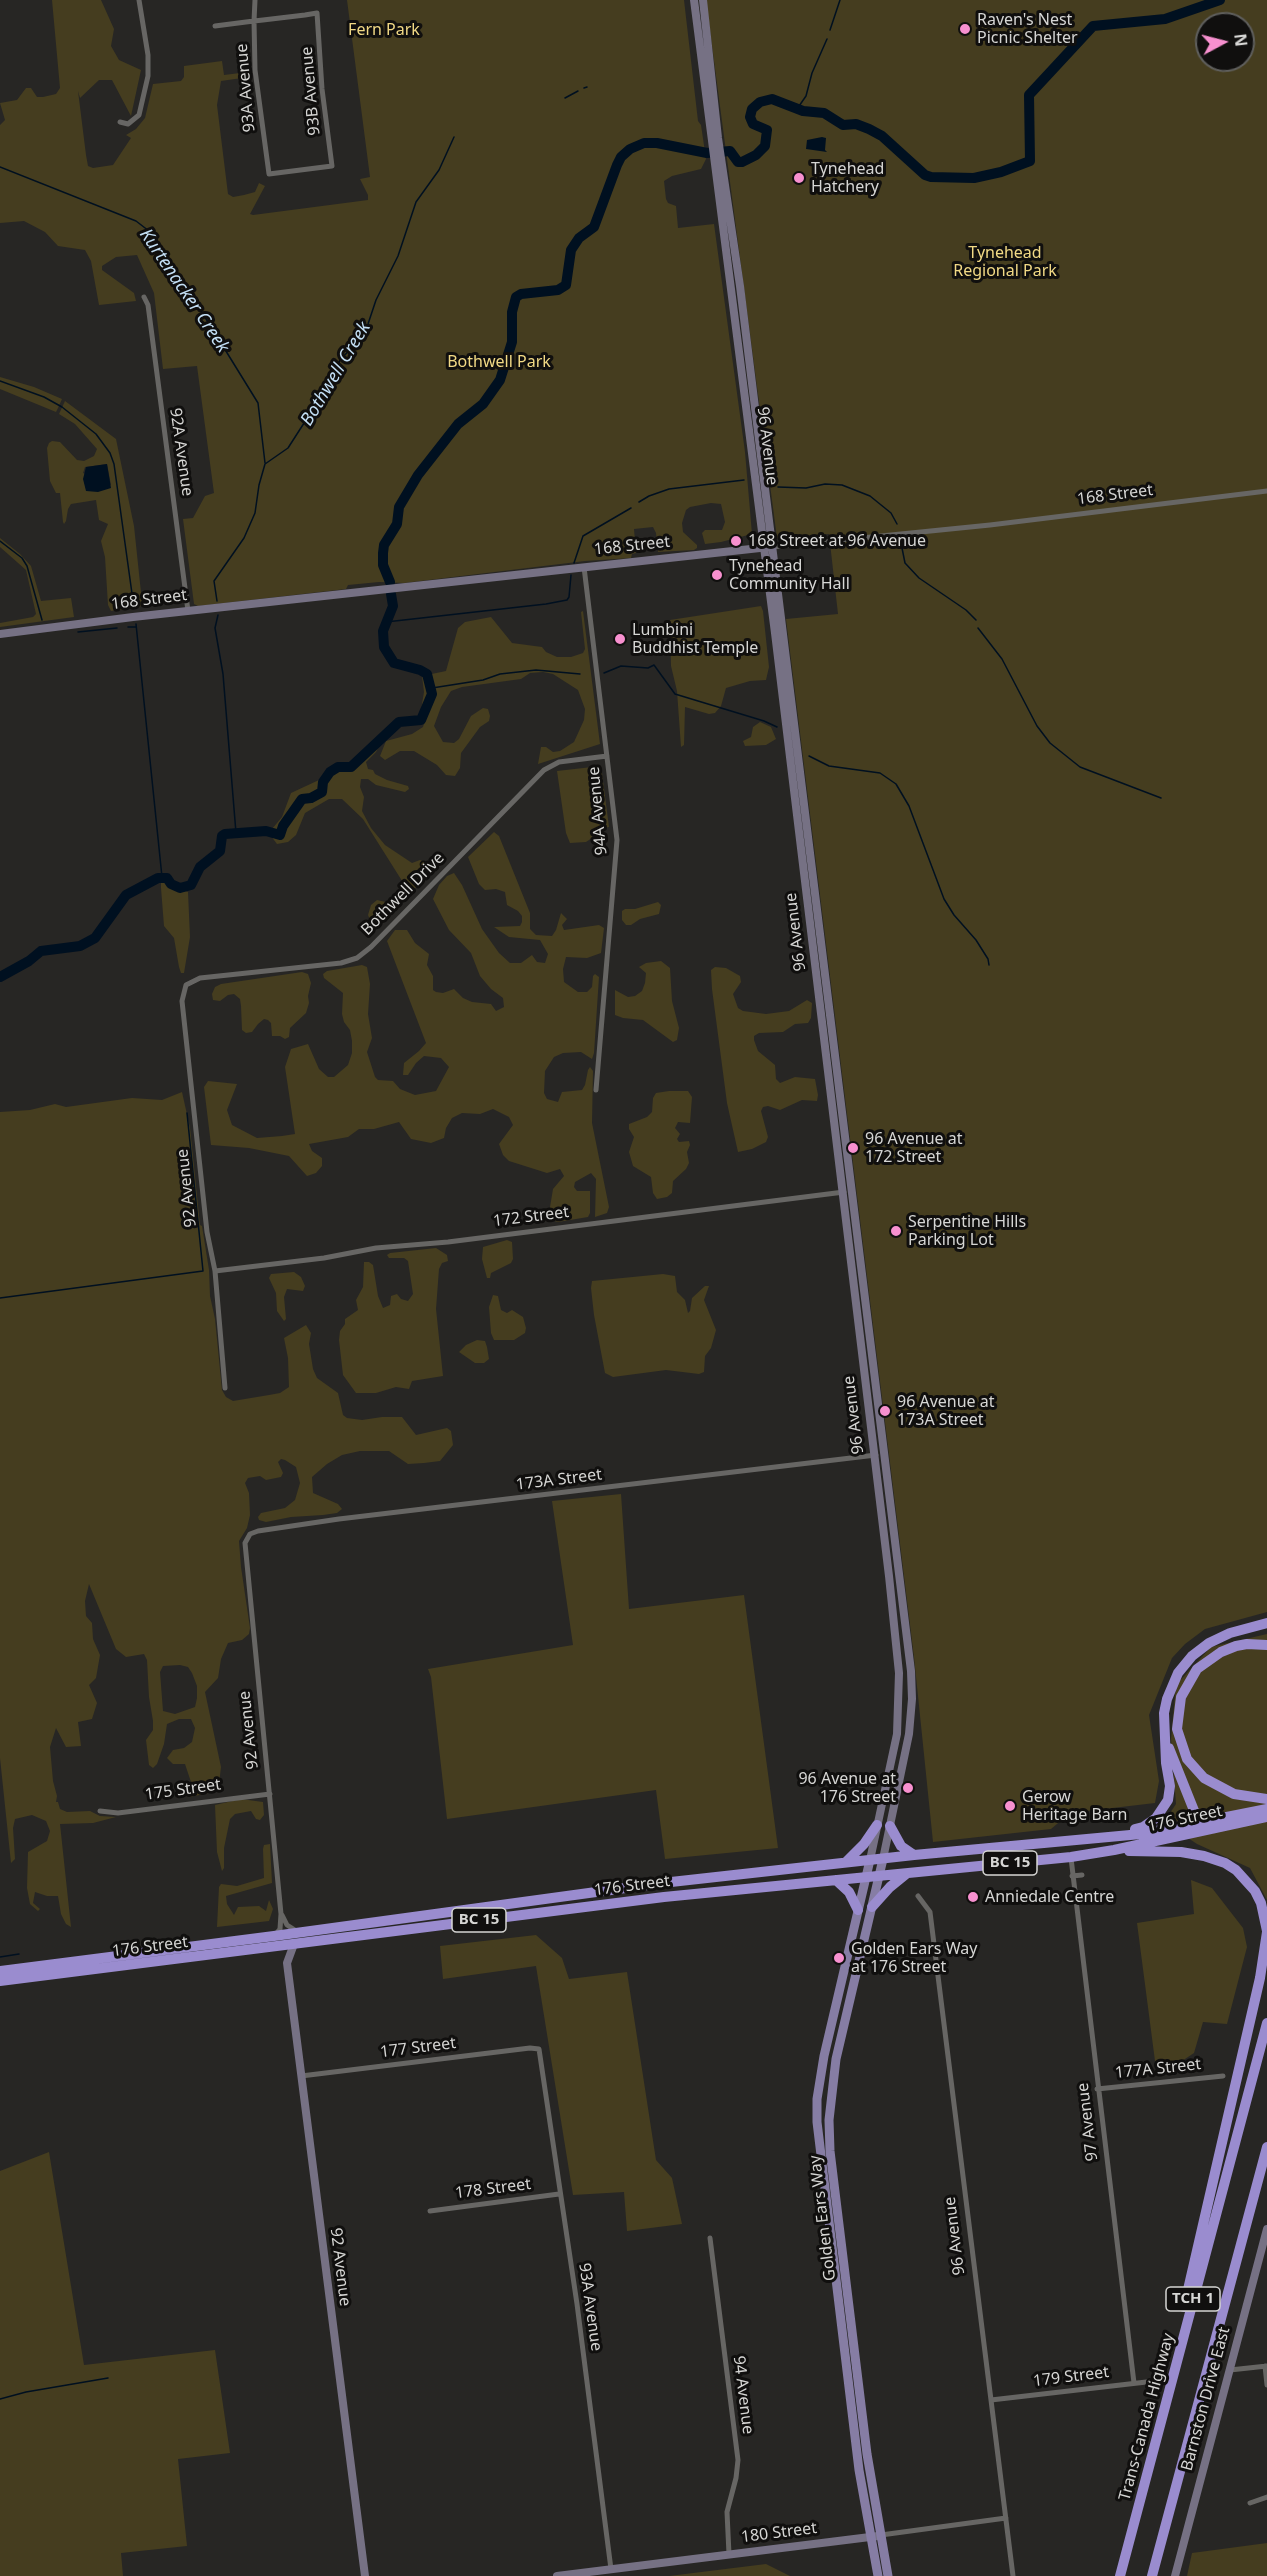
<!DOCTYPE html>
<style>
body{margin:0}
#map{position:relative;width:1267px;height:2576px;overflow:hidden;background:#272624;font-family:"Noto Sans",sans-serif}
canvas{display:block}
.north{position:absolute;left:1195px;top:12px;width:60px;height:60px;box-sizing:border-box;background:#100f0e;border:2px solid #5f5f5d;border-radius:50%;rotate:83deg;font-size:16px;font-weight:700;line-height:24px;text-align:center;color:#d6d6d4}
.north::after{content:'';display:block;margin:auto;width:21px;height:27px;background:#f790cf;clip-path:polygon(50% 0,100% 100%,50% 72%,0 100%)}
</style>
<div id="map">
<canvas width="1267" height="2576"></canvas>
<div class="north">N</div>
</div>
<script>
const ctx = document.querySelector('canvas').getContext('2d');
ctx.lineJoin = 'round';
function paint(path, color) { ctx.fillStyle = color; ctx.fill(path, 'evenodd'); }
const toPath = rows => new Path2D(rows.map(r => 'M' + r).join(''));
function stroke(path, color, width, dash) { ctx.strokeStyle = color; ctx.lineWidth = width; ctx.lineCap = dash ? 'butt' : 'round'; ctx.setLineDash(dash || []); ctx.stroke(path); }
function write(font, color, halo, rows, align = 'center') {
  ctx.font = font + ' "Noto Sans",sans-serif'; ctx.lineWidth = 6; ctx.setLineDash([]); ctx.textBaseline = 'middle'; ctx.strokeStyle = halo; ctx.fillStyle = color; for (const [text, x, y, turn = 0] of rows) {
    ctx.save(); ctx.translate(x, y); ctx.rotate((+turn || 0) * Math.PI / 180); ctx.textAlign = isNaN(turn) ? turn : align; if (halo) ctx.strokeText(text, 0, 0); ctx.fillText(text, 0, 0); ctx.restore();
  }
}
paint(toPath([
 [52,0,101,0,114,29,111,46,119,60,141,70,131,116,112,80,99,80,80,98,78,91,86,155,88,166,93,168,113,165,131,138,126,135,136,129,145,118,153,84,181,81,184,77,184,66,222,61,224,75,248,72,249,77,221,81,217,105,228,194,233,197,244,195,255,192,259,183,265,186,250,214,253,215,368,200,368,195,360,179,370,177,347,0,684,0,698,121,701,125,706,159,701,169,672,176,664,181,666,199,668,203,676,206,678,228,714,224,745,452,752,534,721,542,705,544,702,533,705,530,722,530,725,522,721,504,711,503,690,507,686,510,682,523,683,532,697,545,697,548,694,550,658,552,656,533,653,527,634,529,636,553,632,554,631,558,585,561,404,583,379,582,348,585,346,589,198,606,194,604,183,519,193,518,205,496,214,493,197,366,163,369,154,293,137,255,116,257,102,266,102,270,134,293,136,301,99,305,91,261,85,250,58,246,45,232,24,221,0,223,0,125,5,120,0,103,17,100,26,88,31,88,37,97,43,97,56,94,60,88],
 [706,0,1267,0,1267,1612,1205,1629,1185,1644,1172,1658,1149,1715,1159,1781,1155,1803,1070,1813,1051,1829,933,1842,914,1657,786,619,838,614,829,534,777,538],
 [1207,24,1243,24,1243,60,1207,60],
 [0,377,34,387,62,399,58,408,56,412,0,389],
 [65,401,116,439,134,526,142,602,140,607,111,611,108,605,105,557,101,541,108,524,99,520,96,500,71,504,68,509,66,521,64,524,63,522,60,493,56,493,50,481,47,448,49,443,52,441,60,442,77,460,84,461,94,456,97,449,75,424,59,414],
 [107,464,111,485,83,473,85,467],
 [0,538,20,554,31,566,41,601,71,598,74,617,0,627,0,623,33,617,36,614,26,570,0,547],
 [761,606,763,611,769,667,766,680,750,681,726,688,721,706,715,713,709,714,685,707,684,745,681,747,677,691,671,666,670,620],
 [583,611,600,744,538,764,541,747,546,747,553,752,560,751,574,742,584,720,585,709,578,690,553,674,543,672,530,673,521,679,462,687,451,691,441,707,434,726,443,742,454,743,459,739,471,716,483,708,488,709,490,716,489,721,480,727,461,753,460,768,455,776,446,775,437,765,414,751,400,751,385,760,380,756,386,741,412,734,423,727,425,720,421,710,424,692,422,676,446,671,458,628,465,622,491,617,512,643,542,647,546,652,557,657,571,657,583,653,585,649,581,612],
 [760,722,771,727,776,739,766,745,745,746,743,741,751,737,753,727],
 [372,743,376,743,379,746,376,752,366,762,368,769,373,770,375,774,387,780,408,786,409,789,405,792,376,785,368,779,361,779,360,787,364,797,362,811,371,828,385,845,412,863,420,860,430,865,432,871,390,914,377,924,370,920,368,915,371,905,377,900,390,903,402,890,404,884,363,819,342,799,329,799,305,813,296,835,288,842,277,844,271,836,272,829,282,817,291,793,334,773,358,756],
 [601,766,609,827,593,830,592,838,586,842,570,843,566,833,557,771],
 [494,832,499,836,530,913,530,929,536,935,552,936,556,930,561,913,567,919,562,925,564,930,599,925,604,928,601,953,587,958,566,957,563,969,564,982,578,992,587,992,592,987,593,976,595,974,599,977,594,1053,592,1059,581,1052,563,1053,554,1057,545,1071,544,1093,547,1099,558,1102,562,1092,582,1090,585,1085,588,1070,590,1067,593,1071,592,1123,609,1207,607,1213,595,1217,596,1179,591,1173,575,1182,574,1187,577,1191,590,1191,590,1213,588,1217,558,1222,548,1219,553,1189,564,1176,560,1169,547,1173,509,1161,503,1155,499,1144,513,1125,509,1117,493,1109,480,1114,462,1113,452,1118,446,1128,444,1138,431,1143,411,1139,399,1122,374,1129,359,1129,348,1137,309,1144,312,1151,322,1158,322,1166,316,1173,307,1176,289,1156,249,1148,211,1145,204,1087,208,1081,237,1084,227,1110,232,1125,257,1138,282,1136,295,1134,285,1067,291,1049,308,1044,319,1069,328,1077,334,1077,348,1065,352,1053,352,1041,350,1030,344,1022,342,1014,343,993,324,978,323,974,327,971,362,965,367,967,370,984,368,1014,372,1038,367,1052,375,1077,378,1080,393,1081,400,1089,415,1095,436,1091,449,1067,441,1058,424,1056,416,1063,408,1075,403,1075,404,1063,419,1051,426,1043,387,941,395,930,407,930,415,943,429,954,427,965,433,976,433,990,436,992,443,993,454,989,463,998,472,1002,491,1004,496,1011,504,1007,503,998,491,989,480,976,471,953,449,930,433,899,439,885,447,876,454,873,462,885,482,929,499,953,510,963,521,963,532,955,537,962,545,963,548,954,540,940,509,937,494,927,520,926,522,922,522,916,518,911,507,905,505,892,496,889,485,890,479,884,468,857],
 [164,881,169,886,188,892,190,937,184,973,181,973,179,967,174,938,164,926,161,888,161,883],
 [658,902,661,905,659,914,640,919,631,925,626,925,622,920,622,911,625,909,635,909],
 [661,961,670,968,672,1001,679,1028,677,1040,673,1042,643,1020,623,1018,615,1015,615,990,628,997,635,996,642,991,645,983,646,973,639,967,646,963],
 [715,967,726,968,740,976,741,982,733,994,738,1008,743,1011,766,1014,789,1011,807,1000,812,1003,811,1018,808,1023,795,1024,783,1032,759,1033,754,1036,754,1040,758,1051,775,1065,776,1079,780,1083,795,1077,815,1079,818,1095,817,1101,802,1100,780,1110,768,1106,763,1107,761,1111,768,1137,766,1142,752,1149,738,1152,727,1103,712,989,711,970],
 [302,972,308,974,311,983,308,996,309,1003,306,1013,290,1028,289,1037,285,1039,280,1036,272,1036,271,1023,268,1020,264,1019,258,1024,252,1032,246,1033,242,1030,241,1006,240,999,234,994,228,995,220,1001,213,1000,212,994,215,987,221,984],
 [669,1091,688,1091,692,1097,690,1123,678,1122,675,1128,680,1134,677,1139,679,1142,689,1141,690,1145,687,1152,689,1163,686,1169,673,1181,672,1193,667,1197,657,1199,653,1193,651,1177,633,1166,629,1152,634,1137,629,1129,629,1124,647,1117,652,1112,653,1098,656,1093],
 [182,1092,190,1128,200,1225,202,1226,209,1270,210,1296,215,1319,222,1390,226,1397,233,1401,269,1395,280,1393,289,1387,288,1358,284,1338,306,1325,311,1333,309,1344,313,1369,317,1378,338,1393,343,1415,347,1418,362,1420,382,1417,402,1417,416,1435,447,1428,451,1431,453,1445,440,1461,424,1463,408,1464,389,1451,360,1451,342,1455,327,1464,312,1477,313,1493,338,1504,342,1509,337,1513,323,1515,291,1517,266,1522,259,1520,258,1517,261,1513,285,1508,295,1500,300,1483,296,1467,285,1460,281,1459,278,1462,283,1473,281,1477,266,1480,260,1476,248,1478,245,1483,249,1493,250,1515,247,1528,239,1541,241,1567,250,1628,249,1634,242,1640,228,1643,221,1659,218,1678,205,1692,221,1767,219,1784,213,1792,190,1797,191,1782,185,1764,173,1764,167,1758,173,1750,184,1748,192,1742,195,1728,191,1719,179,1719,167,1724,164,1744,157,1764,153,1768,149,1765,146,1740,153,1730,153,1721,149,1697,147,1660,144,1654,126,1657,116,1649,89,1584,85,1601,86,1616,92,1623,93,1639,100,1655,96,1678,89,1685,97,1703,92,1719,78,1722,81,1746,66,1747,56,1728,50,1747,53,1781,57,1796,56,1802,58,1802,60,1809,67,1812,90,1811,100,1816,116,1817,93,1823,60,1824,71,1927,66,1924,61,1914,58,1896,47,1896,35,1892,33,1903,40,1909,38,1911,30,1904,27,1888,28,1852,47,1841,50,1831,46,1821,32,1815,15,1819,13,1828,15,1859,11,1863,0,1758,0,1112,30,1110,55,1104,66,1107,132,1098,162,1100],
 [180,1665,188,1667,192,1673,197,1686,197,1698,195,1707,175,1714,163,1711,160,1672,163,1666],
 [507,1240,512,1242,513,1259,511,1263,491,1273,490,1278,487,1278,482,1259,483,1247],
 [436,1248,447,1255,448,1261,442,1263,439,1269,436,1309,443,1376,412,1381,409,1389,396,1387,376,1393,356,1393,343,1375,339,1340,340,1331,345,1324,345,1319,358,1310,356,1300,363,1287,364,1262,369,1262,373,1265,378,1296,383,1308,390,1305,391,1296,397,1294,401,1299,408,1301,413,1294,408,1261,404,1258,389,1258,387,1255,390,1253],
 [294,1272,301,1277,305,1286,303,1291,287,1289,284,1297,286,1319,284,1321,277,1311,276,1293,269,1278,271,1274],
 [663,1274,675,1276,677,1292,685,1300,688,1313,690,1311,692,1298,705,1286,709,1286,704,1300,716,1330,711,1348,705,1356,704,1372,699,1374,666,1370,613,1377,605,1373,594,1315,591,1288,592,1281],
 [493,1295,498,1296,501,1310,507,1313,512,1310,523,1317,526,1328,525,1333,514,1340,494,1340,491,1333,489,1307],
 [477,1340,485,1341,487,1347,489,1359,484,1363,475,1363,459,1352,466,1345],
 [621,1494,629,1609,744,1595,778,1848,665,1859,656,1790,447,1819,431,1677,428,1669,573,1645,552,1501],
 [1267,1634,1267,1900,1250,1868,1197,1844,1164,1822,1176,1804,1171,1739,1176,1685,1211,1647],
 [241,1799,263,1802,264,1815,260,1820,256,1819,251,1811,235,1814,230,1819,224,1848,224,1868,222,1871,217,1852,215,1805],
 [270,1844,272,1883,226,1896,227,1904,234,1915,238,1907,259,1906,266,1911,269,1900,273,1909,269,1921,217,1927,219,1887,221,1884,237,1886,264,1878,263,1849,264,1845],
 [1191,1880,1212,1888,1243,1928,1247,1947,1227,2024,1203,2022,1194,2053,1182,2061,1155,2061,1137,1923,1194,1914],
 [536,1935,562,1958,569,1979,627,1972,656,2160,672,2178,682,2224,627,2231,624,2192,573,2195,536,1966,443,1979,440,1946],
 [49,2152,84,2365,215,2350,230,2453,178,2459,187,2546,121,2553,123,2576,0,2576,0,2171],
 [1267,2543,1267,2576,1187,2576,1192,2553],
 [766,2564,790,2576,669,2576]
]), '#453d1f');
paint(toPath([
 [822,137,826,138,825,150,827,152,806,149,807,140],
 [107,464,111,488,98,492,86,491,83,479,86,467]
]), '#001020');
stroke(toPath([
 [830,30,840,0],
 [584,88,587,87],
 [565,98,578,91],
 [797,109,806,96,812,73,827,39],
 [0,167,136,221,149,231,187,288,258,403,265,463],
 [0,381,44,397,62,407,96,434,110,453,114,464,134,608],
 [778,487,806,488,825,484,842,485,870,496,891,513,897,524],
 [639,502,649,496,669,489,744,480],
 [0,541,22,558,27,566,42,620],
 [901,543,905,563,919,578,966,610,976,620],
 [574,563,583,536,631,508],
 [217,601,214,581,244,538,255,513,259,485,265,464,288,448,306,420,319,406,340,360,360,339,368,324,376,300,398,256,416,202,439,170,454,137],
 [218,615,215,628,223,674,236,833],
 [386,622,546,604,567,600,569,597,571,575],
 [136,624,162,877],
 [128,627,136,627],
 [978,628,1002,659,1037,726,1050,743,1080,767,1161,798],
 [78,632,117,628],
 [604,673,621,666,648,668,654,665,675,694,764,721,777,727],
 [432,688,483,680,500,674,536,670,580,674],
 [809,756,829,766,880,773,896,784,909,806,944,899,954,915,976,940,988,959,989,965],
 [0,1298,203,1271,187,1113],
 [0,1957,19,1954],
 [0,2399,26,2392,108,2378]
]), '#001020', 1.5);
stroke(toPath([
 [390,582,383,565,383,553,384,545,397,524,399,507,418,475,458,424,483,404,500,380,512,342,512,312,516,297,521,294,558,290,566,285,571,250,579,238,594,227,617,165,621,157,630,149,644,143,657,143,707,153,730,151,738,162,742,162,756,155,765,146,767,130,753,124,750,117,752,109,760,102,772,99,803,111,824,113,843,125,856,124,869,129,882,136,925,175,931,177,974,178,1001,172,1030,161,1029,95,1093,26,1165,19,1220,0],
 [0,977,29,961,41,951,80,946,95,938,126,895,158,878,167,878,171,884,180,888,191,885,200,867,220,851,222,836,225,834,266,831,280,835,283,826,302,799,311,798,322,792,323,782,330,772,338,767,351,767,399,722,421,720,432,694,427,674,420,670,394,663,384,647,383,631,393,606,391,594]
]), '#001020', 10);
stroke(toPath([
 [215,26,246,22,254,21,263,20,305,15,317,13,322,89,332,166,269,174,255,70,254,21,255,0],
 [120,122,128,124,139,115,148,76,148,55,139,0],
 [144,297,148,305,188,611],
 [772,547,990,525,1267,491],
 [584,567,617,840,596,1090],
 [215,1271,324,1258,376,1248,448,1242,844,1192],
 [225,1388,215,1271,207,1232,182,1001,186,985,200,978,341,963,357,958,371,947,544,770,559,762,607,756],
 [100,1811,118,1813,270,1794],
 [1071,1858,1134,2383],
 [1072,1876,1082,1875],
 [918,1896,930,1912,1013,2576],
 [282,1915,287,1925,298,1932],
 [275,1935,280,1929,281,1914,245,1543,250,1534,258,1531,339,1519,876,1455],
 [301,2076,530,2048,539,2049,577,2304,611,2569],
 [1097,2089,1223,2076],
 [430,2211,559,2194],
 [710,2238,738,2460,736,2478,727,2512,729,2554],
 [1265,2366,1267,2385],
 [1230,2370,1267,2366],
 [991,2400,1155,2381],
 [1250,2503,1267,2497],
 [881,2535,1006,2518]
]), '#676664', 5);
stroke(toPath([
 [694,0,775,633,889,1576,899,1673,897,1734,870,1860],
 [703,0,718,138,740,286,911,1671,912,1699,909,1734,883,1859],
 [0,634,133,617,769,547],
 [294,1944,287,1963,365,2576],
 [557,2576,878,2536],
 [1175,2576,1267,2229]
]), '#767184', 8);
stroke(toPath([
 [883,1859,836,2059,829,2120,830,2151,867,2454,888,2576],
 [870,1860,824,2056,817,2099,817,2122,859,2470,878,2576]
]), '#867da4', 9);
stroke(toPath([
 [1267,1645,1247,1644,1236,1646,1221,1652,1197,1669,1181,1697,1177,1729,1187,1759,1204,1778,1234,1794,1267,1799],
 [1169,1748,1201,1828],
 [890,1826,901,1846,914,1855],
 [1135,1829,1143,1827,1156,1818,1168,1800,1170,1786,1166,1763,1164,1713,1167,1699,1178,1673,1192,1656,1209,1643,1230,1633,1267,1623],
 [1129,1851,1181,1852,1204,1856,1225,1863,1236,1870,1255,1891,1261,1903,1267,1931],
 [846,1862,864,1844,877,1825],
 [836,1880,849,1892,858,1910],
 [872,1907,890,1887,906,1874],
 [0,1971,274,1936,662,1883,914,1855,1141,1834,1267,1809],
 [0,1981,664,1897,1071,1857,1114,1850,1267,1817],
 [1184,2307,1260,1978,1267,1932],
 [1120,2576,1267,2023],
 [1152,2576,1267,2147]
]), '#9a8ccf', 10);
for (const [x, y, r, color] of [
 [965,29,6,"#f790cf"],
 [799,178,6,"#f790cf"],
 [736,541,6,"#f790cf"],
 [717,575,6,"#f790cf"],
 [620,639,6,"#f790cf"],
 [853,1148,6,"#f790cf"],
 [896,1231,6,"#f790cf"],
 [885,1411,6,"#f790cf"],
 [908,1788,6,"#f790cf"],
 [1010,1806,6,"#f790cf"],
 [973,1897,6,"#f790cf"],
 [839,1958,6,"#f790cf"]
]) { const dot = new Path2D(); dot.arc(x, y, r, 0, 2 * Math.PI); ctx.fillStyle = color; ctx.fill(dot); stroke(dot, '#100f0e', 2); }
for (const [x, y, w] of [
 [1010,1863,54],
 [479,1920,54],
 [1193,2299,54]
]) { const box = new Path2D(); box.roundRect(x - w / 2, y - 12, w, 24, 4.5); ctx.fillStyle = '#100f0e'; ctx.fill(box); stroke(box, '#d6d6d4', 1.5); }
write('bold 15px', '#d6d6d4', null, [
 ["BC 15",1010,1863],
 ["BC 15",479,1920],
 ["TCH 1",1193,2299]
]);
write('16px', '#d6d6d4', '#100f0e', [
 ["Raven's Nest",977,20],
 ["Picnic Shelter",977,38],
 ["Tynehead",811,169],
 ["Hatchery",811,187],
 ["168 Street at 96 Avenue",748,541],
 ["Tynehead",729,566],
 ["Community Hall",729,584],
 ["Lumbini",632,630],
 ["Buddhist Temple",632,648],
 ["96 Avenue at",865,1139],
 ["172 Street",865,1157],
 ["Serpentine Hills",908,1222],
 ["Parking Lot",908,1240],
 ["96 Avenue at",897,1402],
 ["173A Street",897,1420],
 ["96 Avenue at",896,1779,"right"],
 ["176 Street",896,1797,"right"],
 ["Gerow",1022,1797],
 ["Heritage Barn",1022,1815],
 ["Anniedale Centre",985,1897],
 ["Golden Ears Way",851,1949],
 ["at 176 Street",851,1967]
], 'left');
write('16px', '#f1d985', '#100f0e', [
 ["Fern Park",384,30],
 ["Tynehead",1005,253],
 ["Regional Park",1005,271],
 ["Bothwell Park",499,362]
]);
write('16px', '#d6d6d4', '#100f0e', [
 ["93A Avenue",246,88,-95],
 ["93B Avenue",311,91,-95],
 ["96 Avenue",767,446,83],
 ["92A Avenue",181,452,82],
 ["168 Street",1115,495,-7],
 ["168 Street",632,546,-6],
 ["168 Street",149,600,-7],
 ["94A Avenue",598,811,-95],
 ["Bothwell Drive",403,894,-45],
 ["96 Avenue",796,932,-97],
 ["92 Avenue",187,1188,-96],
 ["172 Street",531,1217,-7],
 ["96 Avenue",854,1415,-97],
 ["173A Street",559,1480,-7],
 ["92 Avenue",249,1730,-96],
 ["175 Street",183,1790,-8],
 ["176 Street",1185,1819,-12],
 ["176 Street",632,1886,-7],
 ["176 Street",150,1947,-7],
 ["177 Street",418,2048,-7],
 ["177A Street",1158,2069,-6],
 ["97 Avenue",1088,2122,-97],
 ["178 Street",493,2189,-7],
 ["Golden Ears Way",823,2218,-97],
 ["96 Avenue",955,2236,-97],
 ["92 Avenue",340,2267,83],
 ["93A Avenue",590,2307,82],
 ["179 Street",1071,2377,-7],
 ["94 Avenue",743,2395,83],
 ["Barnston Drive East",1206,2399,-75],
 ["Trans-Canada Highway",1147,2417,-75],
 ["180 Street",779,2533,-7]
]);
write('italic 18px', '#c3dff5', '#100f0e', [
 ["Kurtenacker Creek",184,291,56],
 ["Bothwell Creek",336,374,-59]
]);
</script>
